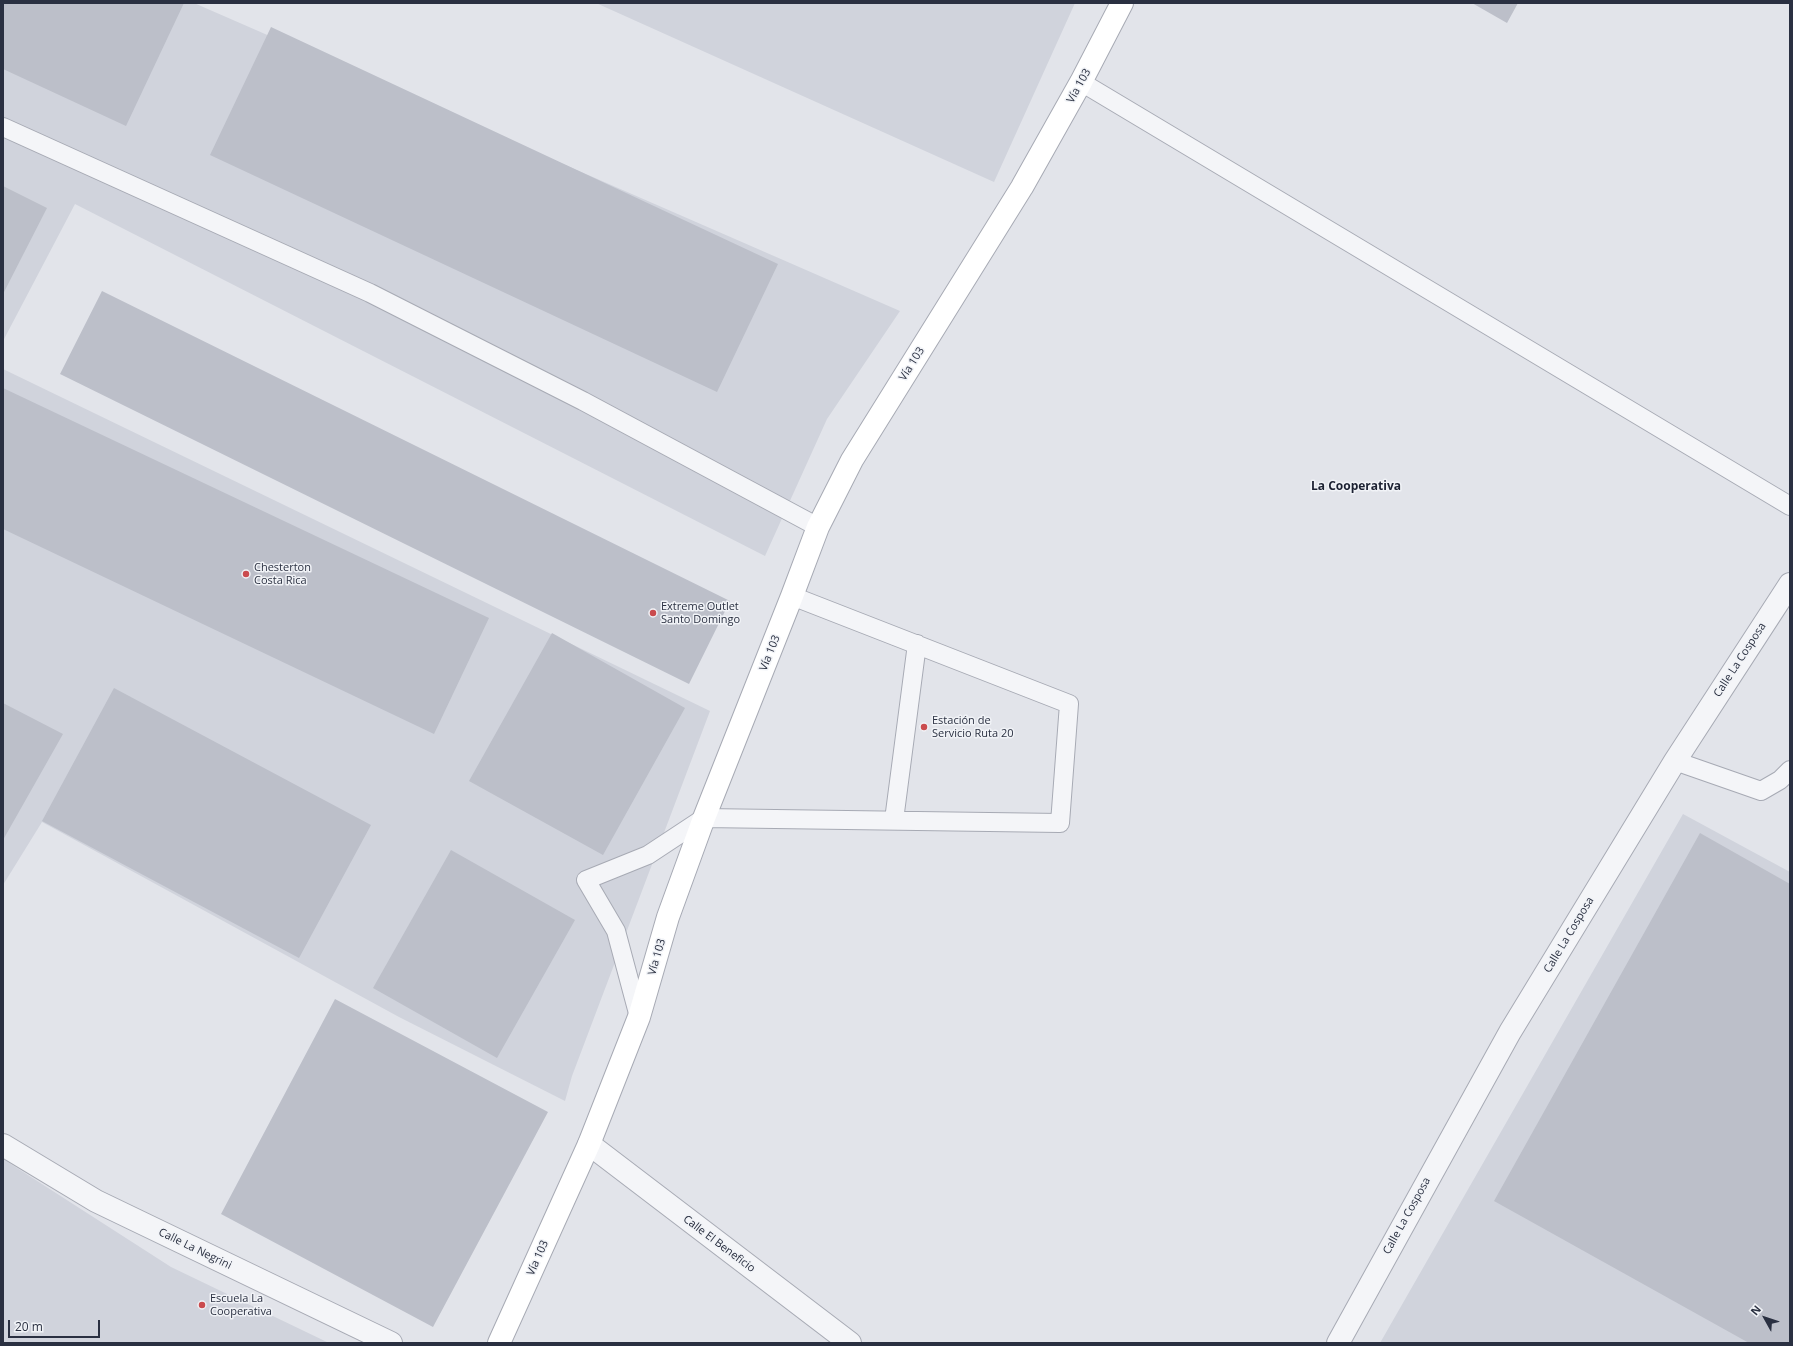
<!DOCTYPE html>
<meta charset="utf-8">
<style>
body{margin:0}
#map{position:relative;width:1793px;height:1346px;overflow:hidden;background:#e2e4ea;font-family:"Open Sans",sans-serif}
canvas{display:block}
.frame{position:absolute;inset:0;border:4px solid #2a3041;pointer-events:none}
.north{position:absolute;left:1745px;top:1298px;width:40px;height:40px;-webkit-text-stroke:3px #f1f3f7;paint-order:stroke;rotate:310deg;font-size:11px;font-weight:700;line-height:16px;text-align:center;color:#2a3041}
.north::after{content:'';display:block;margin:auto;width:14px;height:18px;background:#2a3041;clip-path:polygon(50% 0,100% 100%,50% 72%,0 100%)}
.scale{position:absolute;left:8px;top:1320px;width:92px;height:18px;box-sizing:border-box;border:2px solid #2a3041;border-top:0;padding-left:5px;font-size:12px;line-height:14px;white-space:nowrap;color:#2a3041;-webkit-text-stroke:3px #f1f3f7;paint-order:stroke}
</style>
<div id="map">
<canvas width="1793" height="1346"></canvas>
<div class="frame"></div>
<div class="north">N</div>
<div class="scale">20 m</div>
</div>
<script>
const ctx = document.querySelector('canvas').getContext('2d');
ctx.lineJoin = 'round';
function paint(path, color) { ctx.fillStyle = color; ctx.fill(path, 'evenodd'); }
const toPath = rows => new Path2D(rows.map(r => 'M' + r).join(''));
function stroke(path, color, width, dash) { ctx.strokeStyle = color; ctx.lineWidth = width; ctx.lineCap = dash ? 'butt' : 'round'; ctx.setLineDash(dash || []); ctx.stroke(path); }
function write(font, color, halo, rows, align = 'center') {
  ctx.font = font + ' "Open Sans",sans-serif'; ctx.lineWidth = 3; ctx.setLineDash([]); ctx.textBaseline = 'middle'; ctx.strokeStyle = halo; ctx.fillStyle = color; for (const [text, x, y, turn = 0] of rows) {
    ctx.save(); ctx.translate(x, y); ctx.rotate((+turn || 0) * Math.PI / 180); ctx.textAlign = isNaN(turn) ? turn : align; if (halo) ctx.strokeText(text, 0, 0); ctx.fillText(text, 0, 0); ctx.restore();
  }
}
paint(toPath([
 [3,3,194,3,900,311,827,419,765,556,75,204,3,341],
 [596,3,1075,3,994,182],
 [3,369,710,711,572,1076,565,1101,399,1017,42,822,3,885],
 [1683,814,1790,872,1790,1343,1380,1343],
 [3,1159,171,1267,329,1343,3,1343]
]), '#d0d3dc');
paint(toPath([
 [3,3,184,3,126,126,3,69],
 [1472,3,1518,3,1507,23],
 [271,27,778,264,717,392,210,155],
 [3,186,47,208,3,294],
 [102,291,730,601,689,684,60,374],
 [3,388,489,618,434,734,3,529],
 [552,633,685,708,603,855,469,781],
 [114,688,371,825,299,958,42,821],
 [3,703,63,734,3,840],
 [1700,833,1790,884,1790,1343,1749,1343,1494,1201],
 [451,850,575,920,497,1058,373,988],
 [335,999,548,1112,433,1327,221,1214]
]), '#bcbfc9');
const service = toPath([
 [1081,82,1790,506],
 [3,127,370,293,583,401,818,527],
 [1675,761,1761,791,1780,780,1790,770],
 [894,820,917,644],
 [639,1017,616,931,586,880,648,855,704,818,1060,823,1069,704,792,596]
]);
const minor = toPath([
 [589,1144,850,1343],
 [3,1145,96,1201,391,1343],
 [1338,1343,1510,1032,1675,761,1790,584]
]);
const secondary = toPath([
 [499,1343,589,1144,639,1017,668,917,704,818,792,596,818,527,852,460,1022,187,1081,82,1122,3]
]);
stroke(service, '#a7aab4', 20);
stroke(minor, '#a7aab4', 24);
stroke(secondary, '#a7aab4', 24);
stroke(service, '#f4f5f8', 18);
stroke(minor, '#f4f5f8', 22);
stroke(secondary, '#fff', 22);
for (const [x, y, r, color] of [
 [246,574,4,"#ca4b4e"],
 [653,613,4,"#ca4b4e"],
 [924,727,4,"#ca4b4e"],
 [202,1305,4,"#ca4b4e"]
]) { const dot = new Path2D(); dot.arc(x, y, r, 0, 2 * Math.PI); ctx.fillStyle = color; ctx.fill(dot); stroke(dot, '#f1f3f7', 1.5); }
write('11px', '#2a3041', '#f1f3f7', [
 ["Vía 103",1079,86,-61],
 ["Vía 103",912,364,-58],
 ["Vía 103",770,653,-68],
 ["Calle La Cosposa",1740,660,-57],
 ["Calle La Cosposa",1569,935,-59],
 ["Vía 103",657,957,-74],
 ["Calle La Cosposa",1407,1216,-61],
 ["Calle El Beneficio",719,1244,37],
 ["Calle La Negrini",195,1249,26],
 ["Vía 103",538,1258,-66]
]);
write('11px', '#2a3041', '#f1f3f7', [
 ["Chesterton",254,568],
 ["Costa Rica",254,581],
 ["Extreme Outlet",661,607],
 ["Santo Domingo",661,620],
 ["Estación de",932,721],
 ["Servicio Ruta 20",932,734],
 ["Escuela La",210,1299],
 ["Cooperativa",210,1312]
], 'left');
write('bold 12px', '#1c2132', '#f1f3f7', [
 ["La Cooperativa",1356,487]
]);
</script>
